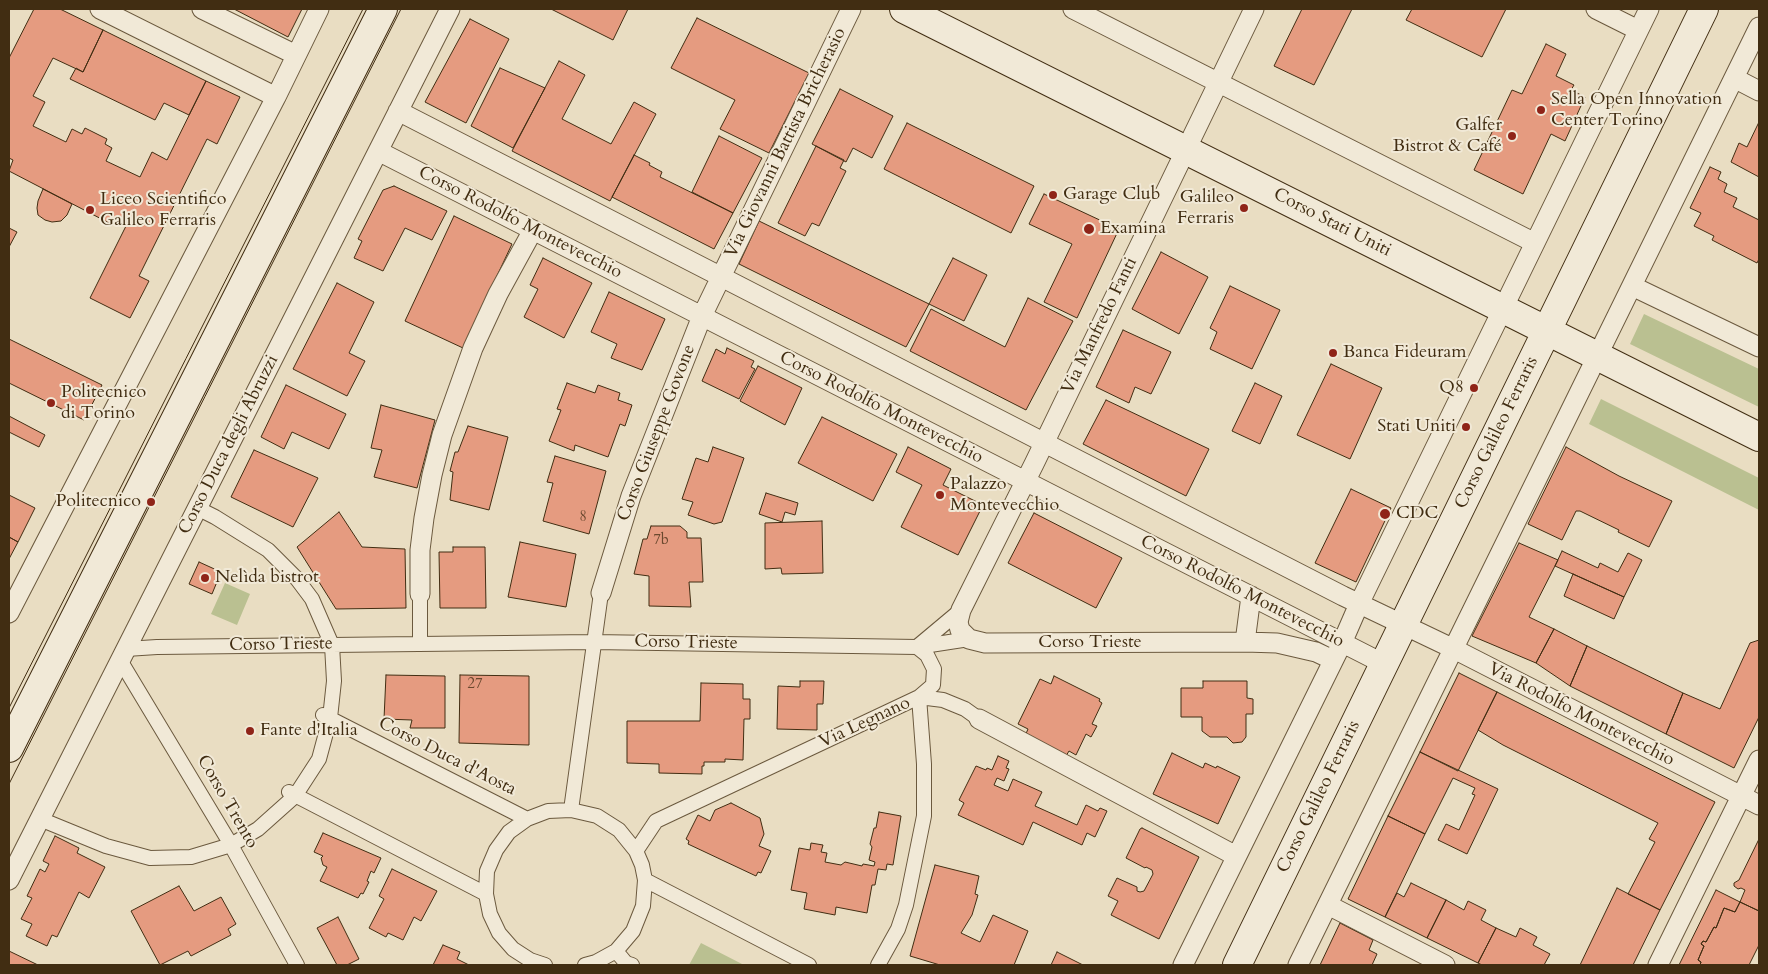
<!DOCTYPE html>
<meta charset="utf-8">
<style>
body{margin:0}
#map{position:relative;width:1768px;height:974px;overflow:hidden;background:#e9ddc2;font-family:Cardo,serif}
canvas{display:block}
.frame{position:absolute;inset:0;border:10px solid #412d12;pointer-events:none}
</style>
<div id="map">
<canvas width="1768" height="974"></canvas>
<div class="frame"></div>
</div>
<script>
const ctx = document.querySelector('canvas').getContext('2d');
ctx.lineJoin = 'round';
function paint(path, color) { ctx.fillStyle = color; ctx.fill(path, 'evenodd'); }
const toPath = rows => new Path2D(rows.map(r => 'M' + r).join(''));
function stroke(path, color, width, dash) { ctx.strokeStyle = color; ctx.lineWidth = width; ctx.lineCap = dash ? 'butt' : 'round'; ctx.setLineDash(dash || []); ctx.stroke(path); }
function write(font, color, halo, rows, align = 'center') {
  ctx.font = font + ' Cardo,serif'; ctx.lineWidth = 4; ctx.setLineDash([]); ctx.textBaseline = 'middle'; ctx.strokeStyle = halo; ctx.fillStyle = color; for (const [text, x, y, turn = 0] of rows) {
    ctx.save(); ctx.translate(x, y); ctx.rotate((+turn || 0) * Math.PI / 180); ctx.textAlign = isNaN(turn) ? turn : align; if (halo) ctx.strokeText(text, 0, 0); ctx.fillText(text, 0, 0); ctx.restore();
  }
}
paint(toPath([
 [1644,314,1759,369,1759,407,1630,344],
 [1601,399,1759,478,1759,510,1589,424],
 [225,583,250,594,237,625,211,614],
 [701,943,744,965,689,965]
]), '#bac091');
const building = toPath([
 [34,9,60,9,103,30,83,72,53,58,33,96,45,102,33,126,66,142,72,129,82,134,85,128,107,139,105,144,112,148,106,161,140,177,152,152,167,160,206,81,240,97,217,144,207,139,139,276,149,281,130,318,90,298,128,222,117,216,113,225,9,171,13,160,9,158,9,58,34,9],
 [234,9,302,9,288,37,234,9],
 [551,9,628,9,613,40,551,9],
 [1302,9,1352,9,1314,85,1274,66,1302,9],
 [1412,9,1506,9,1482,57,1406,20,1412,9],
 [697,18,809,73,769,153,720,129,735,100,671,68,697,18],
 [470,19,509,39,466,123,425,102,470,19],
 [103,30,206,81,189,115,164,103,155,120,70,79,76,68,83,72,103,30],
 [1546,44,1566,54,1556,76,1574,85,1571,90,1585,97,1565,141,1551,134,1523,194,1474,170,1512,90,1522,94,1546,44],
 [559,61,585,75,562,119,611,144,634,102,656,114,610,201,512,151,559,61],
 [500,68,545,88,513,148,471,126,500,68],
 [840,89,893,116,872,158,853,148,846,162,812,144,840,89],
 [1759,122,1759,177,1731,162,1739,143,1747,147,1759,122],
 [907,123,1034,186,1011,233,884,169,907,123],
 [719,136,762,158,733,213,692,192,719,136],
 [816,146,844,160,840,168,846,171,819,226,812,223,805,236,778,223,816,146],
 [634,155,650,163,649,165,662,172,660,177,733,213,714,249,612,197,634,155],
 [1710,167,1721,172,1718,179,1727,184,1724,192,1737,198,1733,207,1759,220,1759,259,1757,263,1712,240,1714,236,1694,226,1701,213,1690,208,1710,167],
 [394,186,447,211,432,240,405,228,383,271,354,258,362,241,358,239,383,190,394,186],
 [43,189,72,204,67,215,61,221,52,222,45,220,38,215,37,208,38,201,43,189],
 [1044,194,1119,229,1077,318,1044,302,1072,244,1029,224,1044,194],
 [454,216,512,244,463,348,405,321,454,216],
 [759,221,929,304,906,347,739,264,759,221],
 [9,228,17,232,9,247,9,228],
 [1161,252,1208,277,1179,334,1132,309,1161,252],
 [543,258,592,283,564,338,524,317,538,289,530,285,543,258],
 [953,258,987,275,964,321,929,304,953,258],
 [337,283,374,302,349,353,365,361,347,396,293,369,337,283],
 [1230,286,1280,310,1252,369,1210,349,1217,332,1210,328,1230,286],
 [609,292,665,319,642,370,611,358,617,344,591,332,609,292],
 [1028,298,1073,321,1026,410,910,351,931,309,1005,347,1028,298],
 [1123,330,1171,352,1151,394,1135,387,1129,403,1096,387,1123,330],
 [9,339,102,385,84,420,9,383,9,339],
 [727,348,754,361,751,367,755,369,739,399,702,381,716,349,725,354,727,348],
 [1331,364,1382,388,1350,459,1297,435,1331,364],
 [758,366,802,388,785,425,740,401,758,366],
 [567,383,595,393,598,385,620,393,618,400,632,405,625,426,620,424,608,457,575,445,574,451,549,441,561,410,557,409,567,383],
 [1255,383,1282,396,1260,444,1232,431,1255,383],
 [286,385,346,414,329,449,292,432,284,449,261,437,286,385],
 [1106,400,1209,449,1186,496,1083,444,1106,400],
 [381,405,435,420,417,488,374,477,382,450,371,448,381,405],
 [9,416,45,435,39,447,9,432,9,416],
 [822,417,897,454,873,501,798,463,822,417],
 [468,426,508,437,489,510,450,500,453,472,450,471,455,452,458,452,468,426],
 [713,447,744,458,722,522,714,524,688,515,693,502,682,499,696,458,708,462,713,447],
 [908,447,951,469,943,485,983,505,958,555,901,527,922,485,896,472,908,447],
 [1566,447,1619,476,1672,501,1649,547,1618,532,1619,530,1580,511,1576,511,1562,540,1528,524,1566,447],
 [254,450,318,478,293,527,231,497,254,450],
 [555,456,606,471,589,534,543,521,553,483,547,482,555,456],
 [1351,489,1391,508,1356,582,1315,563,1351,489],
 [766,493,798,503,795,515,785,512,782,522,759,514,766,493],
 [9,495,35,508,18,542,9,537,9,495],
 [339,512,362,547,405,549,406,608,336,609,297,547,339,512],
 [1034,513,1122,558,1096,608,1008,563,1034,513],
 [822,521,823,573,782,574,781,568,765,569,765,523,822,521],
 [651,526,680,526,687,532,687,538,701,538,703,582,689,582,691,607,649,606,649,576,634,574,643,539,647,539,651,526],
 [9,537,18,542,9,559,9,537],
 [520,542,576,554,566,607,508,597,520,542],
 [1519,543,1558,560,1529,617,1554,629,1536,663,1472,636,1519,543],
 [453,547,485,547,486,608,440,608,439,552,453,552,453,547],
 [1562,551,1598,568,1600,563,1618,572,1628,553,1642,560,1624,597,1555,566,1562,551],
 [199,562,221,572,212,594,189,584,199,562],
 [1573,574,1624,597,1614,619,1564,596,1573,574],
 [1554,629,1587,646,1570,686,1536,663,1554,629],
 [1759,640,1759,717,1734,768,1666,734,1683,693,1720,709,1750,643,1759,640],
 [1587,646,1683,693,1666,734,1570,686,1587,646],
 [1459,673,1497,692,1458,771,1420,752,1459,673],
 [386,675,445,676,445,728,410,728,412,720,384,719,386,675],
 [460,675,529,676,529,745,459,743,460,675],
 [1054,676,1100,699,1099,701,1102,703,1092,724,1097,726,1091,737,1086,734,1076,755,1069,751,1066,756,1025,736,1028,729,1018,724,1040,679,1051,684,1054,676],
 [800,681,824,681,823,704,817,704,817,730,777,729,778,686,800,687,800,681],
 [1203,681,1247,681,1247,698,1253,699,1253,714,1246,714,1246,737,1242,742,1233,743,1227,737,1210,737,1202,731,1202,717,1181,717,1181,688,1203,688,1203,681],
 [701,683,743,684,743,699,750,699,750,719,744,719,743,760,725,759,725,762,704,762,704,766,702,766,702,774,659,773,659,764,627,763,627,721,700,721,701,683],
 [1497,692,1715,802,1660,910,1628,894,1655,842,1649,839,1658,823,1503,745,1478,730,1497,692],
 [1420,752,1498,789,1467,854,1438,840,1446,824,1459,830,1475,795,1472,794,1475,788,1453,778,1425,834,1388,816,1420,752],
 [1172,753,1203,768,1205,763,1216,768,1217,766,1240,777,1218,824,1153,794,1172,753],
 [998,756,1009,761,1006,768,1009,769,1004,781,997,778,994,785,1008,791,1013,779,1042,792,1035,806,1077,825,1086,805,1098,811,1100,808,1107,811,1095,837,1087,833,1082,845,1033,822,1023,845,958,815,964,803,959,800,976,766,986,770,987,768,992,770,998,756],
 [731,803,760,818,764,834,759,846,771,851,761,873,758,872,756,876,688,844,689,841,686,839,698,815,710,821,715,810,731,803],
 [879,812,901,816,893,865,887,864,886,870,878,869,875,885,872,885,867,913,836,907,835,915,804,909,807,893,791,890,799,848,810,850,811,843,823,845,821,852,827,853,825,862,841,865,845,862,862,866,863,864,874,866,875,862,869,860,872,847,870,844,874,828,876,828,879,812],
 [1388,816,1425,834,1385,917,1348,899,1388,816],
 [1142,828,1199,857,1159,939,1111,915,1118,901,1108,896,1117,878,1137,887,1137,891,1140,892,1144,891,1153,874,1152,870,1146,867,1145,868,1126,858,1140,829,1142,828],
 [323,833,381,858,374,873,371,871,367,881,369,882,363,894,361,893,358,898,320,881,327,867,323,865,321,858,323,856,314,852,323,833],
 [55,836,79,848,77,853,105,867,89,898,79,892,57,937,52,935,47,946,26,936,32,924,21,919,32,898,27,896,40,869,45,872,49,864,43,861,55,836],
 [1759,839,1759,911,1740,902,1745,890,1741,888,1738,889,1734,886,1734,883,1739,880,1759,839],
 [935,865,979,876,975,894,978,895,972,915,961,933,980,942,993,915,1028,931,1014,965,940,965,910,956,935,865],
 [392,869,437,891,421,921,414,917,403,940,388,933,386,937,369,928,384,899,379,896,392,869],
 [1411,883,1446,900,1427,938,1385,917,1397,893,1404,897,1411,883],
 [179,886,194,911,221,897,236,924,228,929,231,935,191,956,188,951,160,965,131,911,179,886],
 [1617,888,1660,910,1633,965,1580,965,1617,888],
 [1716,890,1740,902,1735,912,1724,908,1716,928,1714,927,1706,942,1703,941,1701,944,1704,946,1698,960,1701,962,1700,965,1679,965,1716,890],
 [1446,900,1464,910,1468,901,1486,910,1481,920,1496,928,1478,963,1427,938,1446,900],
 [1740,902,1759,911,1759,945,1749,965,1700,965,1701,962,1698,960,1704,946,1701,944,1703,941,1706,942,1714,927,1716,928,1724,908,1735,912,1740,902],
 [338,917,359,959,347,965,337,965,317,928,338,917],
 [1340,923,1373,940,1369,950,1377,954,1372,965,1320,965,1340,923],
 [1496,928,1516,937,1520,928,1537,937,1533,945,1550,954,1544,965,1482,965,1478,963,1496,928],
 [443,945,460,952,457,959,469,965,433,965,443,945],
 [9,951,38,965,9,965,9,951],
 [1057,952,1083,965,1051,965,1057,952]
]);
paint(building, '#e59b80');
stroke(building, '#412d12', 1);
const pedestrian = toPath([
 [420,594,420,644],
 [918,646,961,610],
 [917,647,927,655,934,669,933,685,919,697],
 [126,649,157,647,593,642,917,647,969,639],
 [120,660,227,838,297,965],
 [323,715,527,819],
 [289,792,486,894],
 [571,810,601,593],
 [40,819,106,846,150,858,191,857,231,845,258,829,295,796,319,759,330,718,334,681,332,645,312,599,297,579,268,550,215,517,197,508],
 [636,851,656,821,919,697,943,700,965,709,979,719],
 [645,880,809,965],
 [616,951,626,963,632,965],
 [545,965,530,960,513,949,499,933,490,914,486,894,487,871,496,850,509,832,527,819,548,811,571,810,597,816,619,830,636,851,642,865,645,880,643,906,633,931,616,951,596,962,585,965],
 [878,965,898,929,906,905,924,816,924,764,919,697]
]);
const minor = toPath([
 [100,9,276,97],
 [202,9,296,55],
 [1073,9,1535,243],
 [1254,9,1034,464,961,610,958,622,960,630,969,639,985,643,1245,642,1277,643,1316,652,1333,660],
 [1596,9,1638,30],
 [1734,78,1759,91],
 [398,111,1343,596,1454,649,1759,805],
 [378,151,1384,664],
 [1632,286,1759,347],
 [601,593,631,496,702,316,851,9],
 [420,594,420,550,424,518,432,475,442,435,473,348,498,294,533,230],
 [9,613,276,97,319,9],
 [1245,642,1251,596],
 [979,719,1236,856],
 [9,880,450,9],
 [1328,905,1445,965],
 [1183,965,1342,643,1359,604,1649,9],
 [1298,965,1759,27],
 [1658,965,1759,760]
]);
const secondary = toPath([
 [904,9,1759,437],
 [9,748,383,9],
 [1237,965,1704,9]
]);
stroke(pedestrian, '#6b593e', 16);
stroke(minor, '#6b593e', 21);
stroke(secondary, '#412d12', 30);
stroke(pedestrian, '#f1e9d7', 14);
stroke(minor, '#f1e9d7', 19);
stroke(secondary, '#f1e9d7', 28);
stroke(toPath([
 [9,708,363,9],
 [9,784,401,9]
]), '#412d12', 1);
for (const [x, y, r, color] of [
 [1541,110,5,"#8f2418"],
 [1512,136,5,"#8f2418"],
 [1053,195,5,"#8f2418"],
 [1244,208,5,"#8f2418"],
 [90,210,5,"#8f2418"],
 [1089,229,6,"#8f2418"],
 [1333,353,5,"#8f2418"],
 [1474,388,5,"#8f2418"],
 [51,403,5,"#8f2418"],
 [1466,427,5,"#8f2418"],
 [940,495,5,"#8f2418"],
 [151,502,5,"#8f2418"],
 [1385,514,6,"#8f2418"],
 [205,578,5,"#8f2418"],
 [250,731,5,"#8f2418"]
]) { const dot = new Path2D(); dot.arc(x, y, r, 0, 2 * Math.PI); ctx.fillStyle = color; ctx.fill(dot); stroke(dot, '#f1e9d7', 2); }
write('15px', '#6a482e', null, [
 ["8",583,518],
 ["7b",661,541],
 ["27",475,685]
]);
write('18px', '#412d12', '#f1e9d7', [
 ["Sella Open Innovation",1551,100],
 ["Center Torino",1551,121],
 ["Galfer",1502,126,"right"],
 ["Bistrot & Café",1502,147,"right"],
 ["Garage Club",1063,195],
 ["Galileo",1234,198,"right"],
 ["Ferraris",1234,219,"right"],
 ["Liceo Scientifico",100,200],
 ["Galileo Ferraris",100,221],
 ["Examina",1100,229],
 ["Banca Fideuram",1343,353],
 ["Q8",1464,388,"right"],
 ["Politecnico",61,393],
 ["di Torino",61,414],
 ["Stati Uniti",1456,427,"right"],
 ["Palazzo",950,485],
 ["Montevecchio",950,506],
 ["Politecnico",141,502,"right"],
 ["CDC",1396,514],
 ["Nelìda bistrot",215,578],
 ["Fante d'Italia",260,731]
], 'left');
write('18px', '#412d12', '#f1e9d7', [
 ["Via Giovanni Battista Bricherasio",786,143,-64],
 ["Corso Rodolfo Montevecchio",520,223,27],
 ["Corso Stati Uniti",1332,223,27],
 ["Via Manfredo Fanti",1100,326,-64],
 ["Corso Rodolfo Montevecchio",881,408,27],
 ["Corso Giuseppe Govone",657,433,-69],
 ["Corso Galileo Ferraris",1497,433,-64],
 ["Corso Duca degli Abruzzi",229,445,-63],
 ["Corso Rodolfo Montevecchio",1242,592,27],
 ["Corso Trieste",686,643,1],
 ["Corso Trieste",1090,643],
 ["Corso Trieste",281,645,-1],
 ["Via Rodolfo Montevecchio",1581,715,27],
 ["Via Legnano",865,723,-25],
 ["Corso Duca d'Aosta",447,757,27],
 ["Corso Galileo Ferraris",1319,797,-64],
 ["Corso Trento",227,802,60]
]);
</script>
